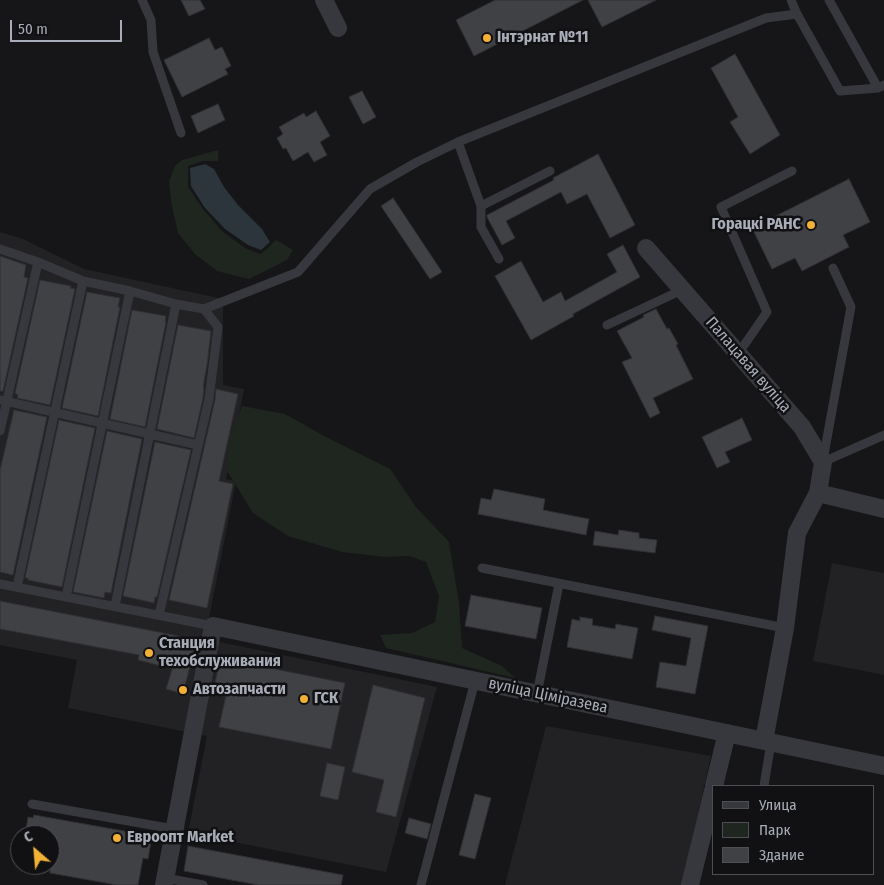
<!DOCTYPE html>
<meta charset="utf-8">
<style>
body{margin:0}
#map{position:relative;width:884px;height:885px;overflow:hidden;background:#161618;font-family:"Fira Sans Condensed",sans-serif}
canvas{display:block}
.legend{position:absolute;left:712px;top:785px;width:162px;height:90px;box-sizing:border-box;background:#111113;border:1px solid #4d4f55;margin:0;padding:6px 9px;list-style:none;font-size:15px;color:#a8adb8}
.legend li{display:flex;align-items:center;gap:10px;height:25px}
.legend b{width:25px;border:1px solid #4d4f55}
.north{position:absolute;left:10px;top:825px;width:50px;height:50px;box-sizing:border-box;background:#111113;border:1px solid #4d4f55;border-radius:50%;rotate:333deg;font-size:14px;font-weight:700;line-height:20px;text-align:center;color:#a8adb8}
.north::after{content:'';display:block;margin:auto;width:18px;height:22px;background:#f2b134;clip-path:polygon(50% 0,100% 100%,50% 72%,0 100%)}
.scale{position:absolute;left:10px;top:20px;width:112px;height:22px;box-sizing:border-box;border:2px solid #a8adb8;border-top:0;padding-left:6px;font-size:15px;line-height:18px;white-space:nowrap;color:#a8adb8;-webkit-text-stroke:4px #111113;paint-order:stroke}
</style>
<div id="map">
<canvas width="884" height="885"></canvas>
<ul class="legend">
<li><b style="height:6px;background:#37383d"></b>Улица</li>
<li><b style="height:14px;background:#1e261f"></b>Парк</li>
<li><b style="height:14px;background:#404145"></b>Здание</li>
</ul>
<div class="north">С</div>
<div class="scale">50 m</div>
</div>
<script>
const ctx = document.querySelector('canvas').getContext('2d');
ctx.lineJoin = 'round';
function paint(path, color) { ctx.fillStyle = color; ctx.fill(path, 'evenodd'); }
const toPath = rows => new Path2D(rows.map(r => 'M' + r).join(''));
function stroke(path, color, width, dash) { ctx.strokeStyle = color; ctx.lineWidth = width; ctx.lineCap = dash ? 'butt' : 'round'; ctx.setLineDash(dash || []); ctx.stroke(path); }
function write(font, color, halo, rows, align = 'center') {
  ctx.font = font + ' "Fira Sans Condensed",sans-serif'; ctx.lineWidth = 5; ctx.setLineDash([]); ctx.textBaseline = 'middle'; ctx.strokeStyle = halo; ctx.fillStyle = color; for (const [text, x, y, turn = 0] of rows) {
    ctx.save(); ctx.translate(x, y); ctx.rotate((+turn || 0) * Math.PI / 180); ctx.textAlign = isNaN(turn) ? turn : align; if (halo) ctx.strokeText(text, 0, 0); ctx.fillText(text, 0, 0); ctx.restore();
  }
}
paint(toPath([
 [0,232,23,239,84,269,223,299,223,385,244,389,226,479,236,481,205,639,437,687,386,872,188,833,207,736,68,708,77,660,0,645],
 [832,563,884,573,884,675,813,661],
 [546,726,711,756,682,885,505,885]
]), '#222225');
paint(toPath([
 [218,150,218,161,203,161,188,166,188,187,203,209,223,232,245,248,260,254,268,248,276,240,293,250,287,260,249,279,217,271,195,254,178,233,171,201,169,181,175,166,182,160],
 [242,406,285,414,326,437,390,469,416,507,449,542,459,603,462,648,502,666,515,678,386,648,380,635,412,633,435,622,439,596,426,562,409,556,385,557,342,552,288,536,253,513,227,471,227,445]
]), '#1e261f');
paint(toPath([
 [205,164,214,169,224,187,238,205,262,229,270,242,261,250,248,245,225,229,205,208,191,186,190,168]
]), '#2c353c');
const building = toPath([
 [181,0,200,0,205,9,189,16,181,0],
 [495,0,583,0,474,56,456,20,495,0],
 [588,0,656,0,602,27,588,0],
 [209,38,215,50,222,47,231,66,225,69,228,74,182,97,164,60,209,38],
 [735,54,780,135,750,154,730,122,738,117,711,68,735,54],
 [362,91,376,117,363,124,349,97,362,91],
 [218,104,225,120,198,133,191,116,218,104],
 [316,111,330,136,320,142,327,155,314,162,308,152,293,161,286,148,283,149,277,138,283,134,279,127,304,113,306,117,316,111],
 [598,154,635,225,610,238,587,194,567,204,561,192,506,221,515,238,502,245,487,217,487,215,554,180,553,178,598,154],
 [849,179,870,222,843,235,849,247,802,271,795,258,772,269,752,228,849,179],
 [393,198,442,272,430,279,381,206,393,198],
 [623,245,640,277,573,314,574,316,531,340,495,276,521,261,543,302,561,292,565,301,617,272,607,254,623,245],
 [0,256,26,265,24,277,28,278,3,391,0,391,0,256],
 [40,280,71,286,70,288,75,289,50,405,17,398,18,395,15,393,40,280],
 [87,292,120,298,118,307,120,307,98,416,62,408,87,292],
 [656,309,667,329,669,328,678,344,676,345,693,379,653,398,660,413,650,418,622,362,632,358,617,331,644,317,643,315,656,309],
 [132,310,166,316,165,322,166,322,145,427,110,419,132,310],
 [178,325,211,331,207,365,203,387,204,387,203,398,194,438,157,429,178,325],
 [216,389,238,394,219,481,233,484,207,608,169,600,215,400,216,389],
 [14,410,47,417,13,575,0,572,0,470,14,410],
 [742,418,752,440,725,452,730,462,717,468,702,437,742,418],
 [59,420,95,428,62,587,28,580,28,578,25,578,59,420],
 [107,431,142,439,111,593,105,592,104,598,73,592,107,431],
 [155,442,191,450,157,597,155,597,154,603,123,596,155,442],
 [494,489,545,499,543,510,589,519,586,535,478,514,481,498,491,500,494,489],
 [619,530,639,533,639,538,657,540,655,553,593,545,595,531,618,535,619,530],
 [471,595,542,608,536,639,465,626,471,595],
 [0,601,179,636,178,641,195,646,183,694,166,689,172,669,138,660,139,655,0,629,0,601],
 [655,616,708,626,695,694,656,687,660,662,686,666,691,638,652,630,655,616],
 [580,617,593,619,592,625,615,629,616,624,638,628,632,659,567,647,572,619,580,621,580,617],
 [220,658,345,683,331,749,219,727,227,691,214,688,220,658],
 [373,685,425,698,396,817,376,812,384,780,352,772,373,685],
 [327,763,345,767,338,800,320,796,327,763],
 [475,794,491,798,475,859,459,855,475,794],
 [34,815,152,836,148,859,143,858,138,885,117,885,50,873,50,835,25,835,28,817,33,818,34,815],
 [409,818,431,824,427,839,405,833,409,818],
 [188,846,343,875,341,885,258,885,184,871,188,846]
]);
paint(building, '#404145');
stroke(building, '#303034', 1);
stroke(toPath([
 [142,0,151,20,153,52,181,133],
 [791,0,797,14,840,91,878,88,884,85],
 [829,0,878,88],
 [458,142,481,206,481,227,499,259],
 [481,206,550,171],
 [0,249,38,262,83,281,130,291,176,304,204,309,218,327,209,399,159,615],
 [204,309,298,272,370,189,417,162,458,142,766,18,797,14],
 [607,325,682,290],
 [738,354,767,312,721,207,792,171],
 [0,400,198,445],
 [0,431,38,262],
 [823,460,851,307,833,268],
 [823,462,884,435],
 [482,568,785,628],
 [0,584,213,626],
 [17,587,83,281],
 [66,597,130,291],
 [115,606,176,304],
 [537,694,559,584],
 [764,786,771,742],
 [32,804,174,829],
 [165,878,203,885],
 [421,885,475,681]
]), '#37383d', 9);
stroke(toPath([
 [324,0,338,28],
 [646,248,802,427,823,462,818,493,797,533,785,628,764,741],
 [818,493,884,509],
 [714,786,727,733],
 [164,885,213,626,884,766],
 [690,885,713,791]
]), '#37383d', 18);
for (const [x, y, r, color] of [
 [487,38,5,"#f2b134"],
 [811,225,5,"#f2b134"],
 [149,653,5,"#f2b134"],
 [183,690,5,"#f2b134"],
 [304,699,5,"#f2b134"],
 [117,838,5,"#f2b134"]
]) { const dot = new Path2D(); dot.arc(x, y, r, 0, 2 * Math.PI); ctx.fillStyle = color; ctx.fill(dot); stroke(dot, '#111113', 2); }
write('bold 16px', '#a8adb8', '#111113', [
 ["Інтэрнат №11",497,38],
 ["Горацкі РАНС",801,225,"right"],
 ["Станция",159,644],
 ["техобслуживания",159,662],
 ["Автозапчасти",193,690],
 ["ГСК",314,699],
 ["Евроопт Market",127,838]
], 'left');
write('16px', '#a8adb8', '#111113', [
 ["Палацавая вуліца",748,365,49],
 ["вуліца Ціміразева",548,696,12]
]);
</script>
